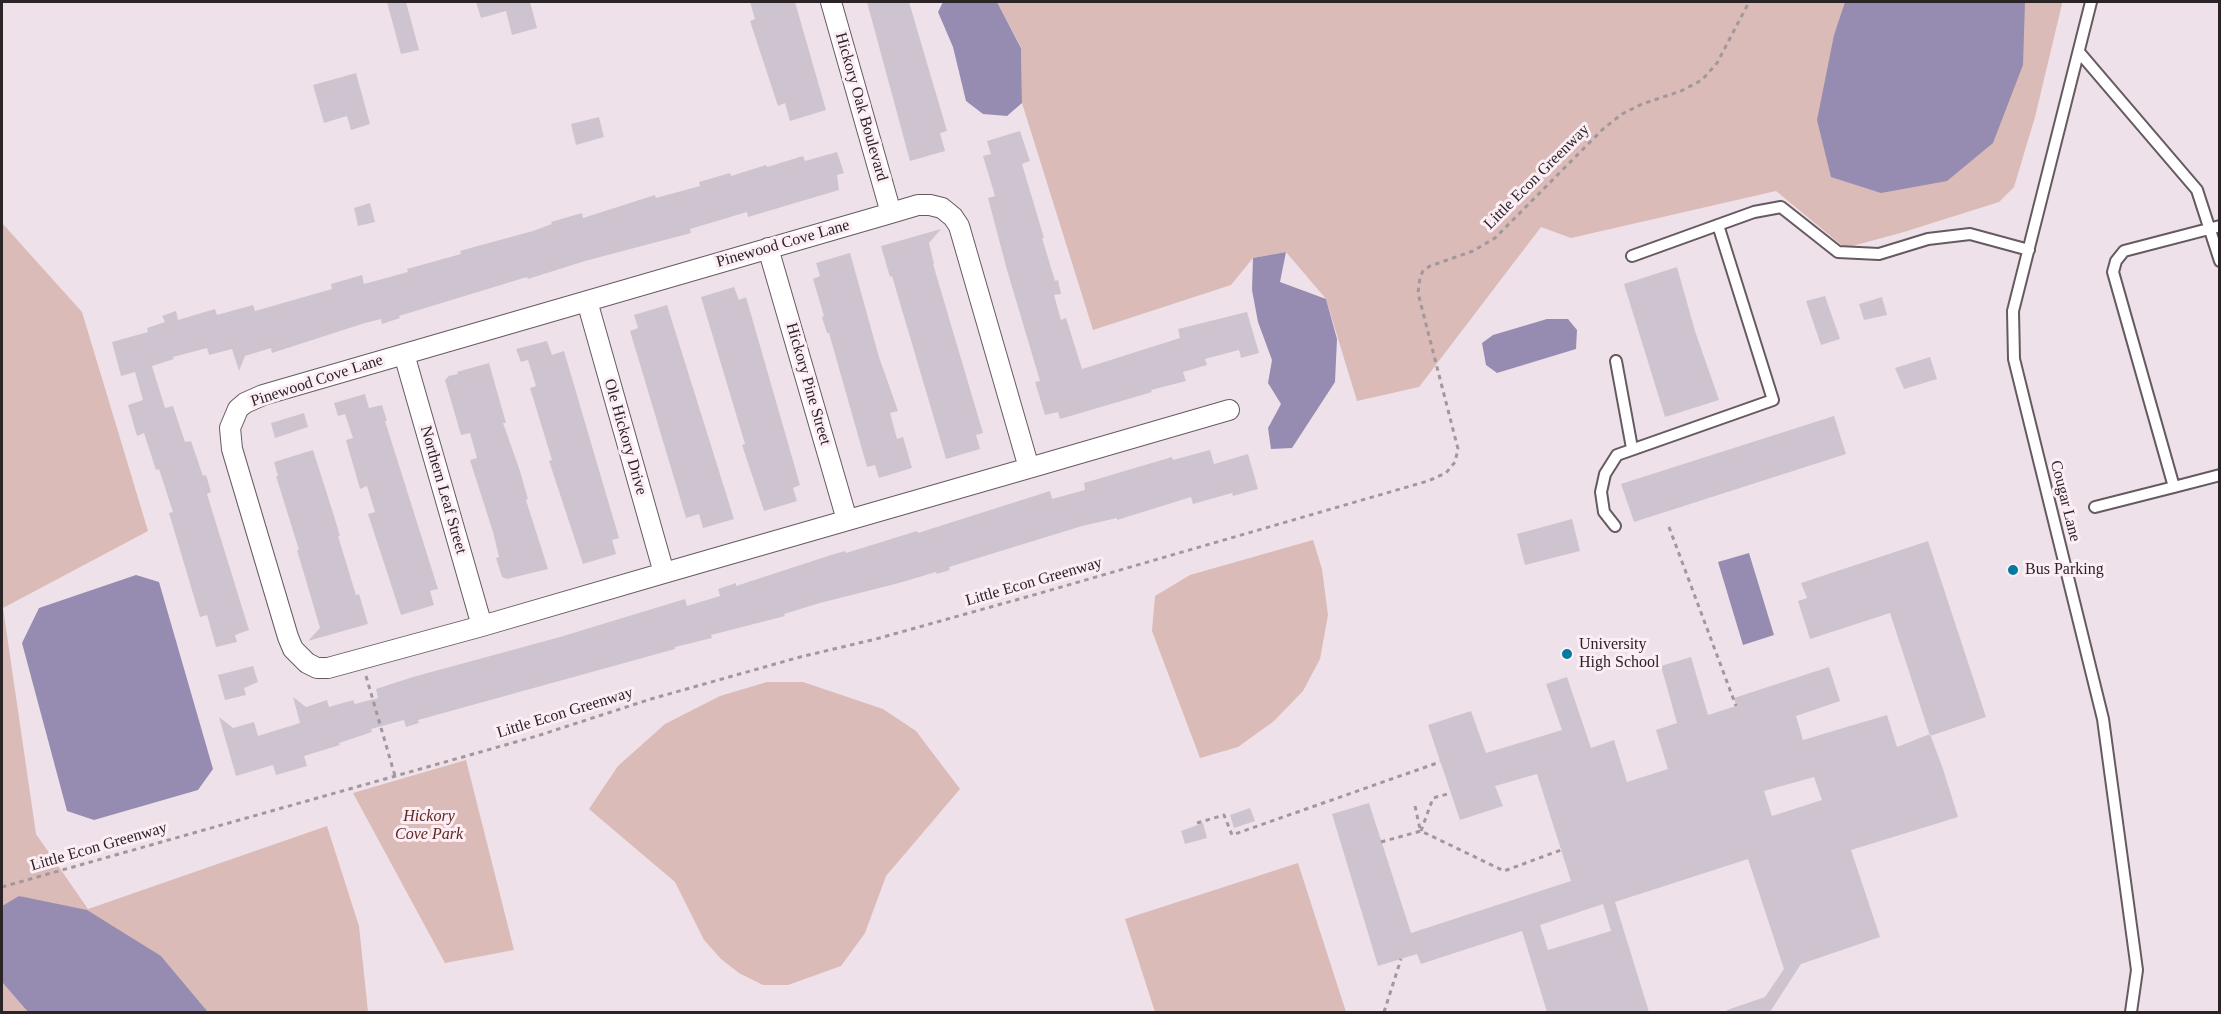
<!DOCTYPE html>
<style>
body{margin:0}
#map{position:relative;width:2221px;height:1014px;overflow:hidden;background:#efe1e9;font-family:"Times New Roman",serif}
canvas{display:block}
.frame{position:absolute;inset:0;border:3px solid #2a2427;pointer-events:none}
</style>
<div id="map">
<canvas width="2221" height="1014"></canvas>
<div class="frame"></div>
</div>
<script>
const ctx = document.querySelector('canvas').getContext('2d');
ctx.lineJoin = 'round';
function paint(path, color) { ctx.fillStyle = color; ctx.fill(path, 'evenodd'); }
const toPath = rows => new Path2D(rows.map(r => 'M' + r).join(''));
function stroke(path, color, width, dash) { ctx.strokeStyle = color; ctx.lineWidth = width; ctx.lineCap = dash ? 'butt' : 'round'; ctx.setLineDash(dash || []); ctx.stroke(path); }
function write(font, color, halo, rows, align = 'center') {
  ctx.font = font + ' "Times New Roman",serif'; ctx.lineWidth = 6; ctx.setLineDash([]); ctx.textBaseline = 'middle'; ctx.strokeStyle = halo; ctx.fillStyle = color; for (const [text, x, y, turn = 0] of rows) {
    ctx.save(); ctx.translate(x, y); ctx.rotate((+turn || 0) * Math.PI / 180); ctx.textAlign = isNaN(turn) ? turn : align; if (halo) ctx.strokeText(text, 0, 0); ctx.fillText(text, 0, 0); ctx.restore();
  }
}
paint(toPath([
 [997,2,2062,2,2062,4,2035,117,2014,187,1999,202,1904,232,1845,248,1776,191,1571,238,1541,227,1419,387,1357,401,1326,299,1286,252,1253,258,1231,285,1093,330,1022,103,1021,47],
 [2,223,82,312,148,531,3,608,36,834,88,909,327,826,359,926,368,1012,208,1012,161,956,20,896,2,906],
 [1313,540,1322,569,1328,615,1320,659,1303,691,1274,721,1238,747,1200,758,1152,631,1155,596,1190,575],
 [767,682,803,682,883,709,916,731,960,789,886,876,865,933,841,966,788,985,763,985,739,973,721,959,704,940,675,882,589,809,618,766,665,724,720,696],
 [466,760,514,950,445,963,353,793],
 [1298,863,1346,1012,1155,1012,1125,919],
 [2,982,28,1012,2,1012]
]), '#dabbb7');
paint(toPath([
 [943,2,997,2,1021,48,1022,103,1007,116,983,114,966,101,953,47,938,12],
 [1845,2,2025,2,2023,65,1993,143,1947,181,1881,193,1831,177,1817,120,1834,35],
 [1286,252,1280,282,1326,299,1337,339,1335,382,1292,448,1271,449,1268,428,1281,404,1268,383,1272,360,1258,322,1252,290,1253,258],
 [1547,319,1568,319,1577,330,1576,349,1497,373,1486,365,1482,343,1493,335],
 [1749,553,1774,635,1743,645,1718,562],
 [136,575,159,582,213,769,198,790,94,820,67,811,22,643,39,608],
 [19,896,87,910,161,956,208,1012,28,1012,2,982,2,906]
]), '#968cb1');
paint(toPath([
 [387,2,406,2,419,50,401,54],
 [476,2,530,2,537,28,512,35,506,11,481,18],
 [750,2,795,2,826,110,790,121,785,103,778,106,750,21,755,19],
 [867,2,909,2,947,131,940,133,945,151,910,161],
 [356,73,370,124,351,130,347,116,324,123,313,85],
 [599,117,604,137,576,145,571,124],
 [1020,131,1030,161,1022,164,1044,238,1042,238,1055,281,1058,280,1061,294,1054,295,1061,320,1066,318,1082,369,1180,338,1178,329,1247,312,1259,353,1241,358,1239,350,1205,359,1207,365,1183,372,1186,381,1151,390,1152,392,1060,419,1058,412,1045,415,1035,382,1040,381,1007,270,988,198,995,196,983,156,991,154,987,141],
 [837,152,844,173,837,175,839,190,748,217,747,212,690,229,691,233,585,261,528,279,527,277,399,316,400,318,382,324,381,319,365,323,272,353,271,348,245,356,239,371,232,349,209,355,207,348,173,357,174,359,152,366,165,408,173,406,185,442,191,441,203,476,206,475,211,492,207,494,249,630,235,635,237,642,216,647,207,615,200,617,169,513,173,512,159,469,156,470,144,433,137,436,128,405,143,400,135,372,121,376,112,342,148,332,147,328,165,322,162,316,176,311,178,320,215,309,217,315,253,305,255,311,332,289,331,284,362,275,364,284,408,272,407,269,461,254,460,251,474,247,533,231,552,224,551,222,582,213,583,218,655,195,656,198,700,186,699,182,730,173,731,176,766,165,767,167,803,156,805,161],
 [370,203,375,222,358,226,354,208],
 [941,229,929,243,934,264,933,264,983,433,976,435,980,449,946,459,892,276,890,277,881,246],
 [850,253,879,357,898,411,890,413,897,439,903,437,912,468,879,478,875,465,867,467,829,333,827,333,822,317,824,316,813,279,820,276,816,263],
 [1677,267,1695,331,1719,400,1665,417,1624,284],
 [734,287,739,300,746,297,800,485,793,488,797,501,764,511,742,445,745,444,701,297],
 [1825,296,1840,339,1821,345,1806,301],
 [1882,297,1887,315,1864,320,1859,304],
 [667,305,734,519,703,528,699,514,686,518,630,331,638,328,634,315],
 [547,341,552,355,564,351,619,538,612,540,616,554,583,564,549,461,552,460,530,388,536,386,528,360,521,362,516,349],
 [1930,357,1937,379,1904,389,1895,368],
 [489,363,506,423,503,423,519,468,528,499,526,500,548,569,507,579,502,577,496,558,499,557,493,532,470,460,477,458,470,433,461,435,445,380,449,376,458,374,457,372],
 [365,394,369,408,382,405,387,421,385,421,438,589,430,591,434,605,401,615,368,514,375,512,367,486,360,489,346,440,353,438,345,414,338,416,334,403],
 [304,413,308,427,275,438,271,423],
 [1834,416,1846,454,1634,522,1621,484],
 [313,450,334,516,340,536,338,536,356,595,359,594,368,624,308,641,320,628,297,550,299,550,276,476,278,476,274,462],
 [1210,450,1214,464,1248,454,1258,489,1233,496,1232,493,1193,504,1191,497,1117,520,1117,518,1082,526,949,567,950,570,937,574,936,572,899,583,820,603,784,614,785,616,711,635,712,638,675,647,675,649,418,720,419,723,406,727,404,720,371,729,372,732,339,743,340,745,304,756,307,766,276,775,273,765,236,776,219,717,233,728,254,722,258,736,300,723,293,697,306,707,327,700,329,707,353,700,355,704,378,698,376,689,413,677,560,637,685,599,687,606,720,596,718,589,736,583,736,586,828,556,845,551,846,553,917,531,918,533,1050,491,1052,499,1085,490,1084,483,1172,457,1173,460],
 [1572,519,1580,551,1525,565,1517,534],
 [1928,541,1986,717,1930,736,1890,613,1810,639,1798,601,1807,598,1801,583],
 [1691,657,1708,715,1736,706,1734,698,1829,667,1840,701,1796,716,1803,740,1887,715,1897,747,1930,734,1943,769,1958,817,1851,850,1880,937,1801,964,1770,1012,1727,1012,1727,1010,1765,997,1784,969,1748,859,1615,902,1649,1012,1547,1012,1522,931,1421,964,1417,954,1378,966,1332,814,1369,803,1411,933,1571,881,1537,774,1495,786,1503,806,1460,820,1428,725,1471,711,1486,753,1562,730,1546,684,1567,677,1591,748,1614,740,1627,782,1668,769,1656,730,1677,723,1661,666],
 [1814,777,1822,800,1772,816,1764,791],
 [1603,904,1611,931,1548,950,1540,925],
 [253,666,258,682,244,688,246,695,225,700,218,675],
 [1250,808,1255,821,1234,828,1230,815],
 [1203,823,1207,838,1185,844,1181,831]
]), '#cec4d0');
const service = toPath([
 [2091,2,2013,311,2014,359,2103,719,2137,970,2131,1012],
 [2079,52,2197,190,2220,261],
 [1632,256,1754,212,1781,207,1838,252,1879,254,1928,239,1970,234,2029,250],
 [1616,361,1632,448],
 [2174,487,2220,475],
 [2095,507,2174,487,2113,272,2116,261,2124,251,2220,226],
 [1615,526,1604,512,1601,492,1605,474,1617,455,1773,400,1718,225]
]);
const minor = toPath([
 [831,2,891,213],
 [768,248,847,520],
 [587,301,664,573],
 [404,354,482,626],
 [1029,468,959,226,953,217,942,208,930,205,918,205,891,213,263,395,245,403,238,409,230,428,232,449,288,637,293,649,307,663,317,668,328,668,482,626,664,573,1029,468,1229,410]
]);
stroke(service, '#665a61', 14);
stroke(minor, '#665a61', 22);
stroke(toPath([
 [1669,527,1736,706],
 [366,676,395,776],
 [1415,806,1420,829],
 [1197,823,1224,815,1232,835,1440,762],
 [1421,831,1433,798,1451,793],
 [1381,842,1421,831,1504,871,1561,850],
 [2,887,537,736,651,699,800,657,876,639,1030,596,1428,481,1446,473,1455,462,1458,449,1418,293,1420,277,1423,271,1430,266,1473,251,1495,238,1603,129,1622,114,1642,104,1681,91,1702,80,1717,63,1749,2],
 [1384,1012,1401,959]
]), '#a2979d', 3, [4.5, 4.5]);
stroke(service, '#fff', 10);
stroke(minor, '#fff', 20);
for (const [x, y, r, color] of [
 [2013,570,6,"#007aa1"],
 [1567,654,6,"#007aa1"]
]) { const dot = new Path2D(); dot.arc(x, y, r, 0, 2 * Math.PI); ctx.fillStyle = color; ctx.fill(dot); stroke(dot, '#fdeef6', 2); }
write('16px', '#2a2427', '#fdeef6', [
 ["Hickory Oak Boulevard",861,107,74],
 ["Little Econ Greenway",1537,177,-45],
 ["Pinewood Cove Lane",783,244,-16],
 ["Pinewood Cove Lane",317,381,-18],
 ["Hickory Pine Street",808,384,74],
 ["Ole Hickory Drive",625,437,74],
 ["Northern Leaf Street",443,490,74],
 ["Cougar Lane",2065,501,76],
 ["Little Econ Greenway",1034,582,-16],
 ["Little Econ Greenway",565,713,-17],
 ["Little Econ Greenway",99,847,-16]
]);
write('16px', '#2a2427', '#fdeef6', [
 ["Bus Parking",2025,570],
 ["University",1579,645],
 ["High School",1579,663]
], 'left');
write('italic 16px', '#602721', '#fdeef6', [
 ["Hickory",429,817],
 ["Cove Park",429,835]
]);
</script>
